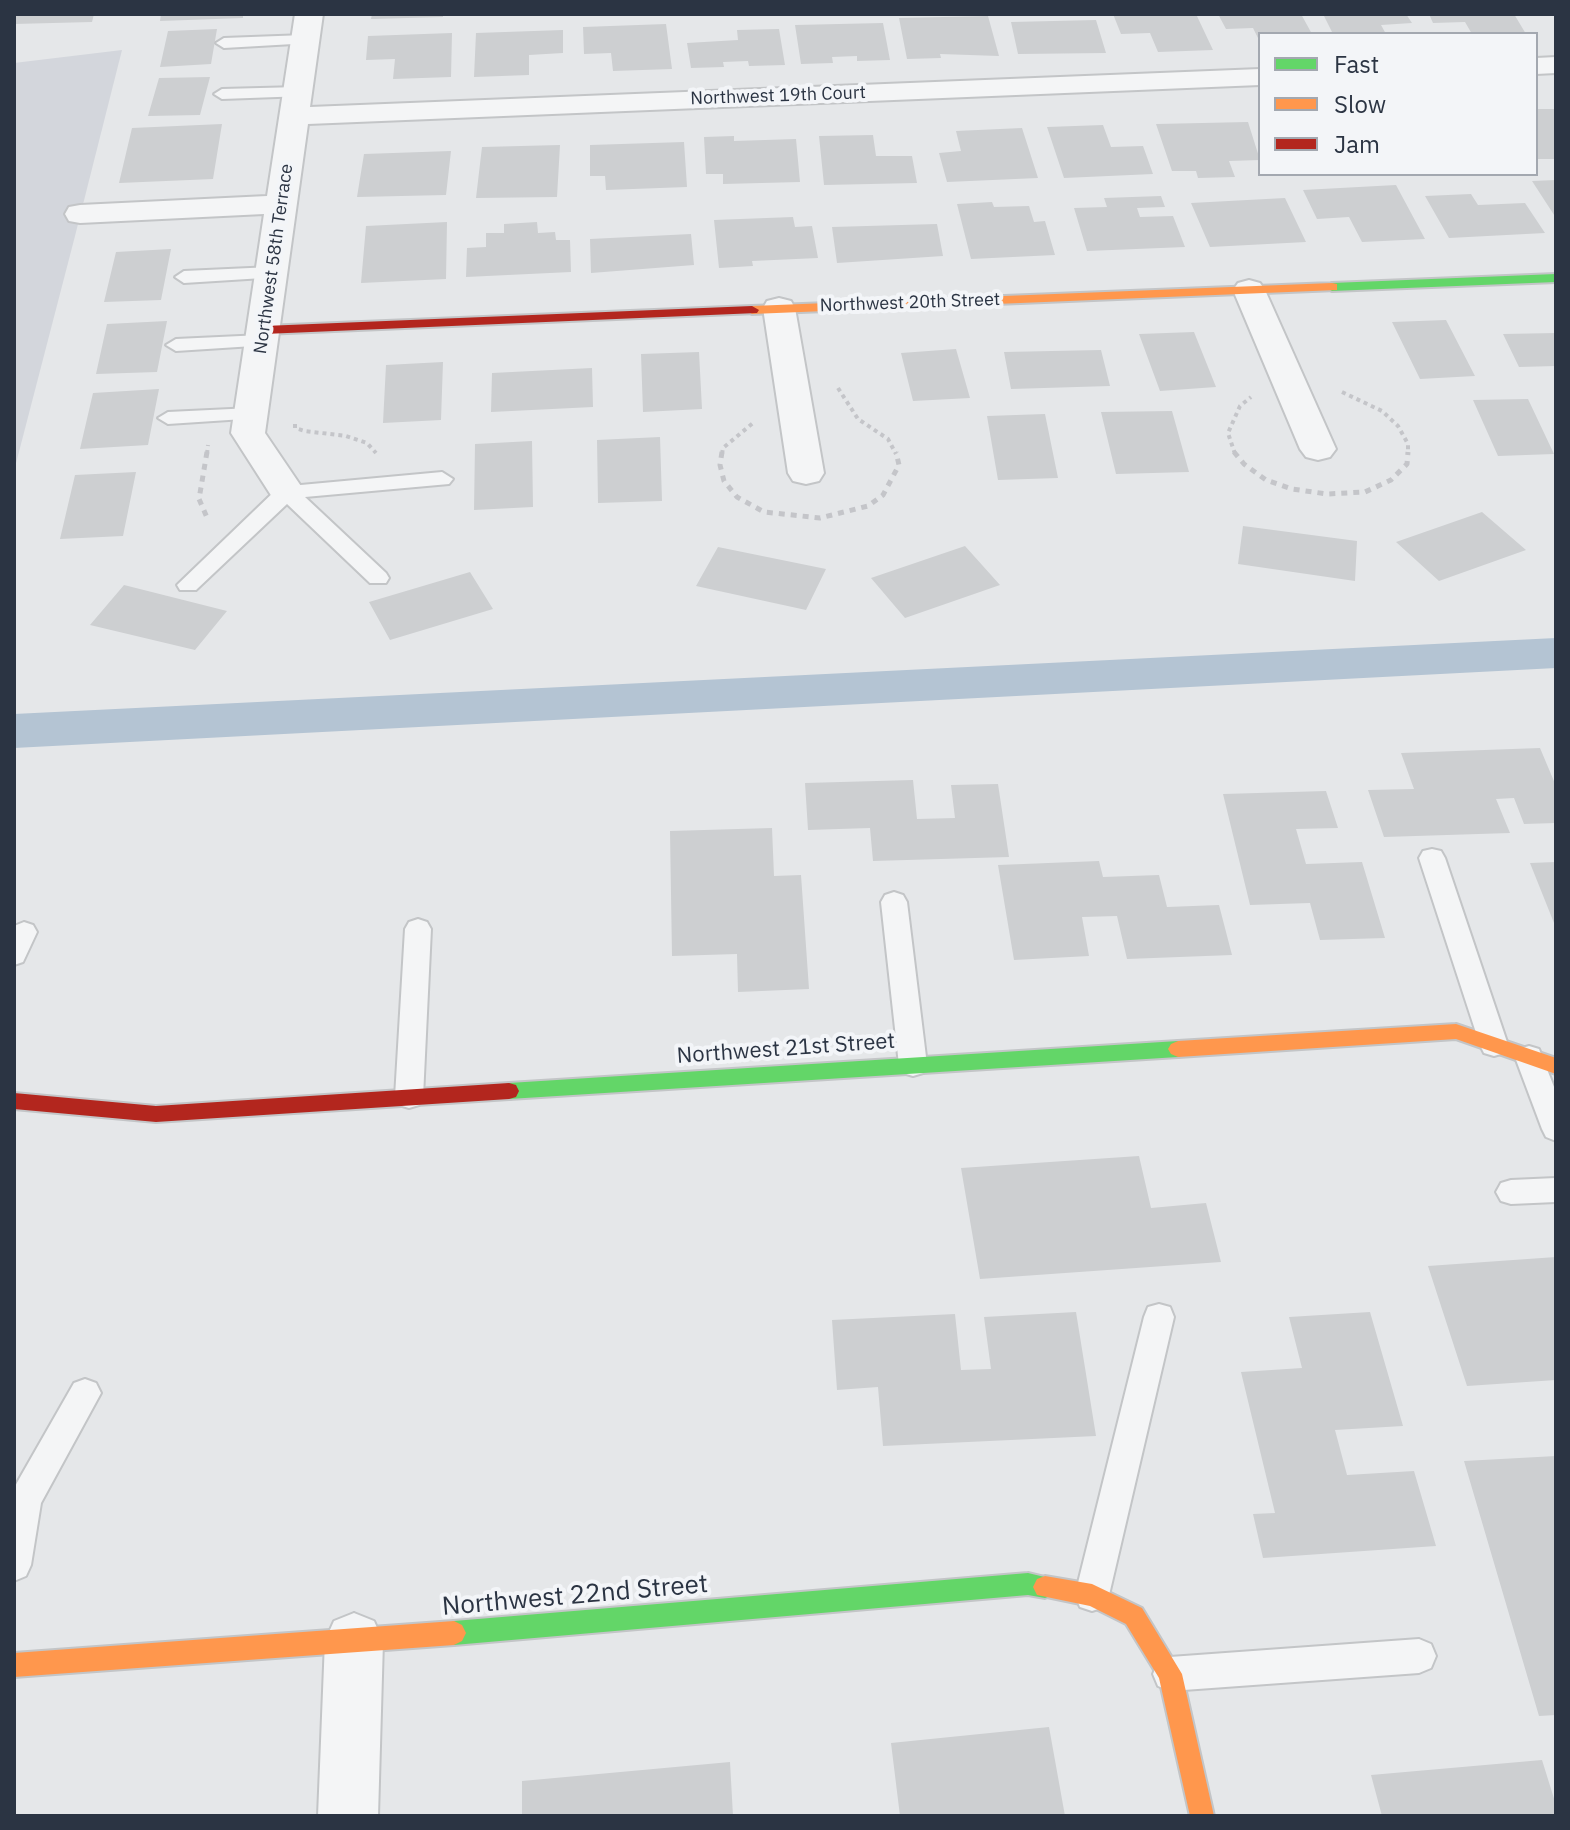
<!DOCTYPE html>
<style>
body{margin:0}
#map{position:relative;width:1570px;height:1830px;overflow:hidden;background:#e5e7e9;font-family:"IBM Plex Sans",sans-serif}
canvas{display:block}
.frame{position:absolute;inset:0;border:16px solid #2b3443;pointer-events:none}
.legend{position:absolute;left:1258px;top:32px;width:280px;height:144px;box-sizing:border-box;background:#f3f5f8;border:2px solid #a3a8b0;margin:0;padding:10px 14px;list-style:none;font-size:24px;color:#2b3443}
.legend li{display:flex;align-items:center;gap:16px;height:40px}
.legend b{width:40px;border:2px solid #a3a8b0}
</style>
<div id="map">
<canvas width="1570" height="1830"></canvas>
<div class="frame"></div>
<ul class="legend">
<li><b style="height:10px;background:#63d668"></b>Fast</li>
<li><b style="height:10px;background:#ff974d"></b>Slow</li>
<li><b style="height:10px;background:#b3261e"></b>Jam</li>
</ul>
</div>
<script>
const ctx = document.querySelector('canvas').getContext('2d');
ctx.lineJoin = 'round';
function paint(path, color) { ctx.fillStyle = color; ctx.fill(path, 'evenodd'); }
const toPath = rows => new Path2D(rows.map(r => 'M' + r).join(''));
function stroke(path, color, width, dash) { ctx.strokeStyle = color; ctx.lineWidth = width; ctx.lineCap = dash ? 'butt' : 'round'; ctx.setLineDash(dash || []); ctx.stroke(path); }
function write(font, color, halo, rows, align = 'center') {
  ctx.font = font + ' "IBM Plex Sans",sans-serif'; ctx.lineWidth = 8; ctx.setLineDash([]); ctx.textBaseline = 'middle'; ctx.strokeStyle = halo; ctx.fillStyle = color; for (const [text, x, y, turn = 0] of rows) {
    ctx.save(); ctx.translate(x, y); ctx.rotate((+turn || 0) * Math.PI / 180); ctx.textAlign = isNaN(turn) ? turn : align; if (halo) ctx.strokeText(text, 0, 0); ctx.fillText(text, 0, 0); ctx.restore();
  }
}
paint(toPath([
 [122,50,75,236,14,471,14,63]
]), '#d3d6dc');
paint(toPath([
 [1556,638,1556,668,14,748,14,714,1556,638]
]), '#b4c4d3');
paint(toPath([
 [14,14,94,14,92,22,14,24],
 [161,14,243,14,243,18,160,21],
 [372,14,443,14,443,17,371,19],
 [1113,14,1196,14,1213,50,1158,52,1150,33,1121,34],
 [1218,14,1301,14,1312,34,1260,34,1260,42,1253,28,1226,29],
 [1323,14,1406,14,1412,23,1381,25,1386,34,1333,34],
 [1429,14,1514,14,1526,34,1472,34,1465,22,1433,23],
 [988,16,999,56,940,54,941,58,907,59,899,18],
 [1096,20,1106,53,1018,54,1011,22],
 [883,23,890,60,857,61,857,56,832,57,833,63,801,64,795,25],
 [666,24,672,69,613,71,611,53,584,54,583,27],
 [217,29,211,64,160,67,168,31],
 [779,29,785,65,749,66,748,61,723,62,724,67,691,68,687,43,738,40,737,30],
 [563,30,563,53,529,55,529,75,474,77,476,33],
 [452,33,451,77,393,79,395,59,366,60,368,36],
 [210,77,200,115,148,116,159,78],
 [1536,109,1556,109,1556,159,1536,159],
 [1248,122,1260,160,1229,161,1235,177,1198,178,1196,171,1172,171,1156,124],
 [222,124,213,179,119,183,132,128],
 [1103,125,1111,147,1143,146,1153,174,1064,178,1047,127],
 [1022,128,1038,178,947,182,939,153,961,151,956,131],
 [873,135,876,156,912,156,917,183,824,185,819,136],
 [734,136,734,141,796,139,800,182,723,184,723,174,706,174,704,137],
 [684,142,687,187,606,190,605,176,590,176,590,145],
 [560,145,557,197,476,198,482,147],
 [451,151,446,195,357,197,364,154],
 [1556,180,1556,218,1532,181],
 [1396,185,1425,239,1362,242,1349,217,1317,219,1303,190],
 [1471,194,1478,205,1525,203,1545,233,1449,238,1425,196],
 [1161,196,1165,207,1137,208,1140,217,1173,216,1185,247,1087,251,1074,208,1107,207,1104,198],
 [1285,198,1306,242,1210,247,1191,203],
 [992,202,994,207,1029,206,1034,222,1045,221,1055,255,971,259,957,204],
 [793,217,795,227,812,226,818,258,752,261,753,266,719,268,714,220],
 [447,222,446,279,361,283,366,226],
 [537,222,538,233,555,232,556,240,570,240,571,272,466,277,467,248,486,247,486,233,504,233,504,224],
 [937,224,943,256,837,263,832,227],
 [691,234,694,265,591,273,590,239],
 [171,249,161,300,104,302,116,252],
 [1446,320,1475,376,1420,379,1392,322],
 [167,321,157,372,96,374,107,324],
 [1194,332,1216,387,1160,391,1139,334],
 [1556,333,1556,366,1519,367,1503,334],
 [956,349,970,398,913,401,901,353],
 [1101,350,1110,386,1011,389,1004,352],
 [699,352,702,409,643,412,641,354],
 [443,362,441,420,383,423,386,365],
 [592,368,593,407,491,412,492,373],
 [159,389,148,445,80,449,93,393],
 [1528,399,1554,454,1498,456,1473,400],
 [1172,411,1189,472,1116,474,1101,412],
 [1045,414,1058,478,998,480,987,416],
 [660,437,662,501,598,503,597,440],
 [532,441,533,507,474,510,475,444],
 [136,472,123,536,60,539,75,475],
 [1482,512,1526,550,1439,581,1396,542],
 [1243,526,1357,541,1355,581,1238,564],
 [965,546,1000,585,905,618,871,578],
 [718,547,826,569,806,610,696,586],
 [470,572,493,609,390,640,369,602],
 [124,585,227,611,195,650,90,625],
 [1540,748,1556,786,1556,823,1524,824,1514,798,1496,799,1510,833,1384,837,1368,790,1414,789,1401,753],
 [913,780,917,819,955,818,951,785,998,784,1009,857,873,861,870,828,808,830,805,783],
 [1326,791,1338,828,1296,829,1306,864,1362,862,1385,938,1320,940,1310,903,1250,905,1223,794],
 [772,828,774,876,801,875,809,989,738,992,737,954,672,956,670,831],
 [1099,861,1103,877,1159,875,1167,907,1219,905,1232,955,1127,959,1117,916,1082,917,1089,956,1014,960,998,865],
 [1556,862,1556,928,1530,863],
 [1139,1156,1151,1208,1206,1203,1221,1262,980,1279,961,1168],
 [1556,1257,1556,1380,1467,1386,1428,1266],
 [1076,1312,1096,1436,883,1446,878,1387,837,1390,832,1320,955,1314,961,1370,991,1369,984,1317],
 [1370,1312,1403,1426,1335,1430,1347,1475,1414,1471,1436,1546,1263,1558,1253,1514,1275,1513,1241,1372,1302,1368,1289,1317],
 [1556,1456,1556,1715,1539,1716,1464,1461],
 [1049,1727,1065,1816,900,1816,891,1743],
 [1542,1760,1556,1805,1556,1816,1382,1816,1371,1775],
 [730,1762,733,1816,522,1816,522,1781]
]), '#cdcfd1');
const lane = toPath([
 [305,35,311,37,311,43,224,48,216,43,224,38,305,35],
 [299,87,307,92,305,96,222,99,214,94,222,89,299,87],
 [272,267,279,269,281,273,279,277,184,283,175,277,184,271,272,267],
 [262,335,272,341,269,345,176,351,166,345,176,339,262,335],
 [252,408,262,414,259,418,168,424,158,418,168,412,252,408],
 [442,472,453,479,449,484,305,497,386,573,389,578,386,583,370,583,287,504,196,590,180,590,177,585,279,487,442,472],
 [1432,849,1441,851,1445,858,1508,1045,1504,1053,1494,1056,1484,1053,1480,1045,1419,858,1423,851,1432,849],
 [894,892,903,895,907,902,927,1065,923,1073,913,1076,903,1073,899,1065,881,902,885,895,894,892],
 [418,919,427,922,431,929,423,1097,419,1105,409,1108,399,1105,395,1097,405,929,409,922,418,919],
 [24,922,33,925,37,932,23,962,14,965,14,926,24,922],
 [1529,1046,1539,1049,1556,1092,1556,1141,1546,1137,1542,1129,1515,1057,1519,1049,1529,1046],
 [1556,1178,1556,1202,1511,1204,1501,1201,1496,1192,1501,1183,1511,1180,1556,1178],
 [1159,1304,1170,1307,1174,1317,1109,1595,1104,1607,1092,1611,1080,1607,1075,1595,1144,1317,1148,1307,1159,1304],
 [85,1379,96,1383,101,1393,41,1503,31,1565,26,1576,14,1581,14,1488,74,1383,85,1379],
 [1419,1639,1431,1644,1436,1656,1431,1668,1419,1673,1170,1691,1158,1686,1153,1674,1158,1662,1170,1657,1419,1639]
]);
const street = toPath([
 [295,14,323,14,310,107,1260,69,1260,85,308,124,265,433,305,492,300,500,287,503,274,500,231,433,264,214,80,223,69,221,65,214,69,207,80,205,267,196,295,14],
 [1556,57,1556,73,1536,74,1536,58,1556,57],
 [1249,280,1260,283,1265,290,1336,449,1330,457,1318,460,1306,457,1300,449,1233,290,1238,283,1249,280],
 [779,298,791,301,795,308,824,473,819,481,806,484,793,481,788,473,763,308,767,301,779,298],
 [354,1613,374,1621,383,1641,378,1816,318,1816,325,1641,334,1621,354,1613]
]);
const fast = toPath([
 [1556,274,1556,282,1332,291,1325,287,1332,283,1556,274],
 [1178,1041,1185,1044,1188,1049,1185,1054,1178,1057,509,1099,502,1097,499,1091,502,1085,509,1083,1178,1041],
 [1028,1573,1053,1579,1057,1587,1053,1595,1045,1598,1028,1595,454,1645,446,1641,442,1633,446,1625,454,1621,1028,1573]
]);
const slow = toPath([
 [1332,283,1337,284,1337,290,752,314,745,310,752,306,1332,283],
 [1456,1024,1556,1058,1556,1074,1456,1039,1178,1057,1171,1054,1168,1049,1171,1044,1178,1041,1456,1024],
 [1045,1576,1092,1584,1142,1608,1182,1674,1214,1816,1190,1816,1159,1678,1126,1624,1090,1606,1037,1595,1033,1587,1037,1579,1045,1576],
 [454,1621,462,1625,466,1633,462,1641,454,1645,14,1677,14,1653,454,1621]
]);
const jam = toPath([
 [752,306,759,310,757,313,264,334,257,330,264,326,752,306],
 [509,1083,516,1085,519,1091,516,1097,509,1099,156,1122,14,1109,14,1093,156,1106,509,1083]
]);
stroke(lane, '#c3c5c7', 4);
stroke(street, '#c3c5c7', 4);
stroke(fast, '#c3c5c7', 4);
stroke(slow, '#c3c5c7', 4);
stroke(jam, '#c3c5c7', 4);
stroke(toPath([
 [838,388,858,419,888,439,896,454],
 [1342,392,1382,411,1398,426,1408,444,1408,454],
 [295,424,295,428,305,431,346,436,367,443,376,453],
 [207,454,208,445],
 [722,454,723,448,753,423],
 [1235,454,1228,433,1240,406,1251,397]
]), '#c4c5c9', 4, [4, 4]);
stroke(toPath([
 [207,452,199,499,208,520],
 [722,452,720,465,724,481,737,497,764,512,820,518,868,506,883,495,899,465,896,452],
 [1234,452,1244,464,1266,480,1292,489,1327,494,1365,492,1391,480,1407,464,1408,452]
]), '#c4c5c9', 5, [6, 6]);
paint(lane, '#f4f5f6');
paint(street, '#f4f5f6');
paint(fast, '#63d668');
paint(slow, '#ff974d');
paint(jam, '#b3261e');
write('18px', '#2b3443', '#f3f5f8', [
 ["Northwest 19th Court",778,96,-2],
 ["Northwest 58th Terrace",274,259,-82],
 ["Northwest 20th Street",910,303,-2]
]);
write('22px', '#2b3443', '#f3f5f8', [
 ["Northwest 21st Street",786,1049,-4]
]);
write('26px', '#2b3443', '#f3f5f8', [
 ["Northwest 22nd Street",575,1596,-5]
]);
</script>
